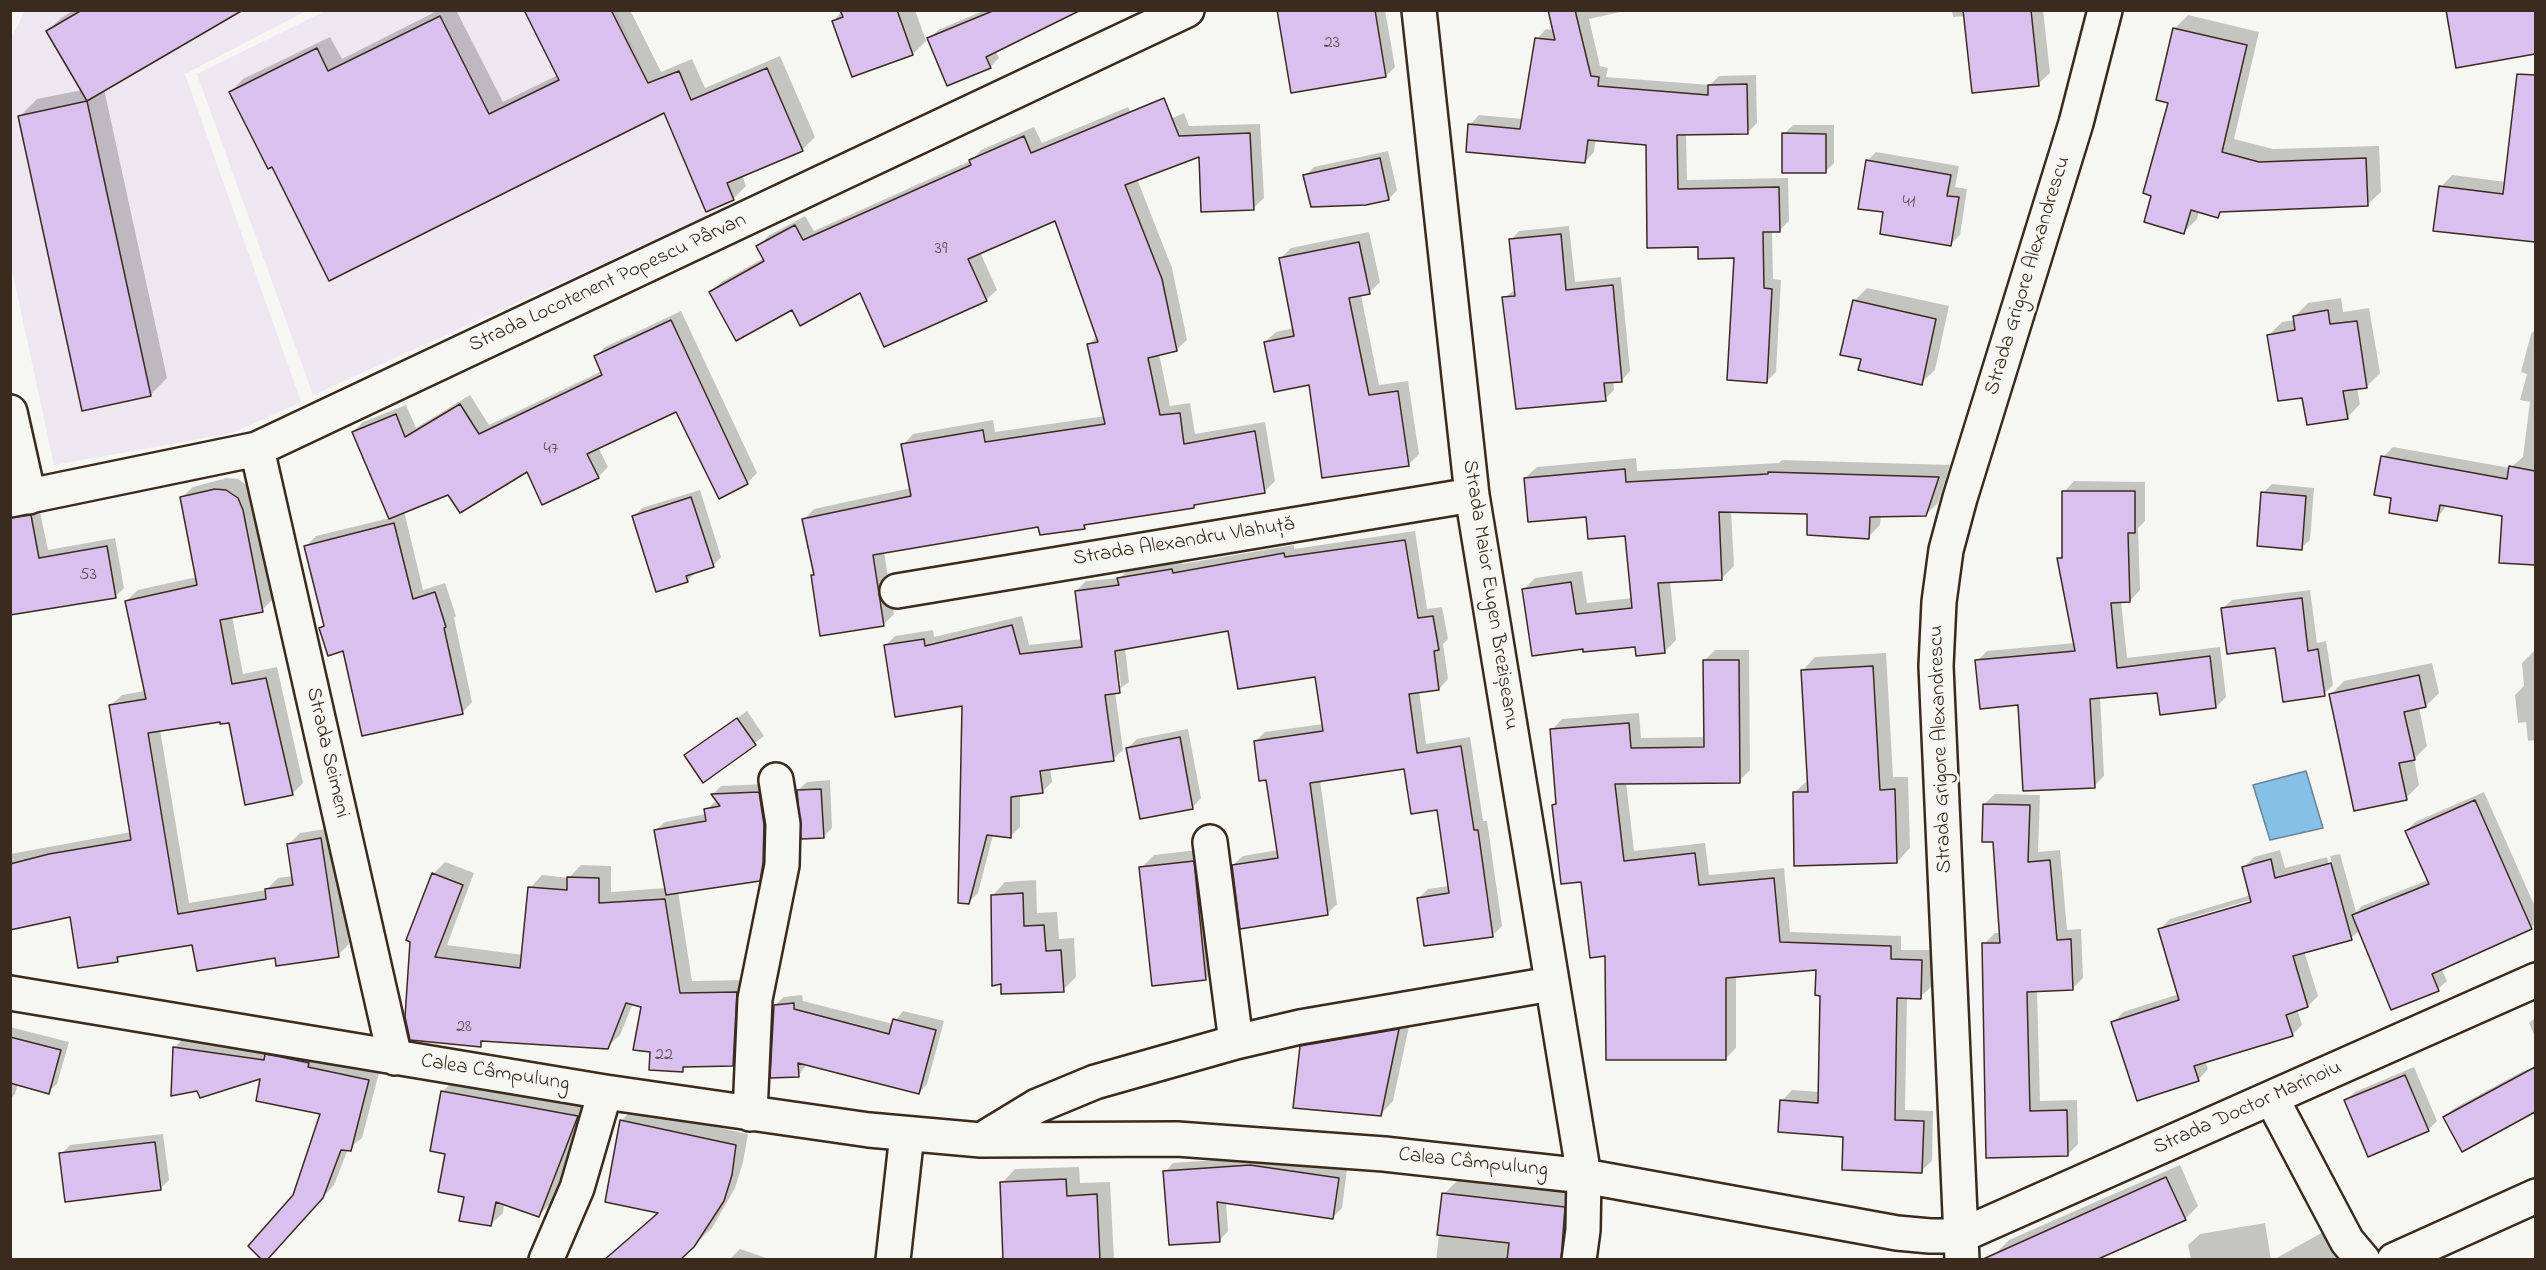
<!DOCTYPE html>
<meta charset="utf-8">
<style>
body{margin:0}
#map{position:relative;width:2546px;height:1270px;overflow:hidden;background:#f6f6f2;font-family:"Indie Flower",sans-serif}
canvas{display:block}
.frame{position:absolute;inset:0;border:12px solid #3b2a1e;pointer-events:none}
</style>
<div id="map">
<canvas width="2546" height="1270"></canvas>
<div class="frame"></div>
</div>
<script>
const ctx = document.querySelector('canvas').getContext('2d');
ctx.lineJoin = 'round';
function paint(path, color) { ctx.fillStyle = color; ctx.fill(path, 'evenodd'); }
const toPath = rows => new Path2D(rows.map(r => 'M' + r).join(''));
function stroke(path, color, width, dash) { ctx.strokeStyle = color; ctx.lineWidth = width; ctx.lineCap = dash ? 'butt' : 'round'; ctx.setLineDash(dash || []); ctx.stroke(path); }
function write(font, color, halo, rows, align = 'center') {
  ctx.font = font + ' "Indie Flower",sans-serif'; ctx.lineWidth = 6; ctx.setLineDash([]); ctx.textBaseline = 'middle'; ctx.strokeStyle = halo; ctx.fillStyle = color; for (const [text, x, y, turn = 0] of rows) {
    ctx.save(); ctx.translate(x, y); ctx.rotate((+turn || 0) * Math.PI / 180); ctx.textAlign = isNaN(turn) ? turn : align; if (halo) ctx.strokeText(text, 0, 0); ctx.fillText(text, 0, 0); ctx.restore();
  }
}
paint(toPath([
 [25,11,306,11,185,74,301,402,232,433,54,465,11,265,10,40],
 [325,11,617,11,708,216,313,395,197,74]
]), '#eee6f1');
const water = toPath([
 [2306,771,2323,828,2270,840,2253,785,2306,771]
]);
paint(water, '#87c0e6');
stroke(water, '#698496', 1.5);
paint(toPath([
 [74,10,237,10,104,89,167,378,150,395,20,116,37,99,82,90,48,31,61,18],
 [439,10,456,10,503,102,558,75,526,10,630,10,661,72,692,59,705,88,780,56,815,137,802,150,742,175,746,186,733,199,665,111,273,165,231,92,243,79,330,37,342,59],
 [842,10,915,10,926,41,913,54,834,21],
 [985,10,1072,10,995,50,999,58,990,67,929,39,938,30],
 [1278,10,1385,10,1395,67,1386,76,1292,92],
 [1549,10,1629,10,1589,19,1600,66,1608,68,1606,77,1710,85,1719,76,1756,75,1757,123,1748,132,1686,134,1687,180,1788,178,1789,221,1779,231,1772,231,1773,279,1781,280,1776,372,1766,382,1736,257,1699,246,1647,143,1596,139,1594,152,1585,162,1470,125,1479,115,1523,119,1537,39,1546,29,1554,30],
 [1952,10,2043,10,2050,73,2038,84,1965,16,1953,17],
 [2447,10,2536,10,2536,52,2457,66],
 [2188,15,2259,32,2234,139,2273,149,2379,146,2381,192,2367,205,2224,210,2217,216,2199,211,2197,219,2184,232,2153,195,2170,102,2174,29],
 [2527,93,2536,94,2536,241,2435,230,2441,187,2452,175,2506,182],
 [1128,107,1141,132,1184,113,1189,126,1260,124,1264,198,1253,208,1200,155,1137,179,1172,268,1187,340,1176,350,1159,354,1170,406,1190,403,1195,434,1265,422,1275,481,1264,492,1198,502,1194,507,1088,523,1084,527,1040,526,884,552,894,614,884,624,812,576,815,573,804,519,814,509,911,488,903,445,913,434,993,420,995,432,1105,416,1089,345,1097,336,1056,219,980,252,997,290,986,300,861,291,792,308,711,292,721,282,764,258,758,247,768,236,805,216,814,231,972,160,981,150,1034,127,1042,143],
 [1793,125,1834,125,1834,163,1825,172,1784,134],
 [1388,151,1397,190,1389,199,1305,176,1314,167],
 [1876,152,1959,166,1955,187,1967,189,1960,235,1951,244,1885,211,1867,161],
 [1569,226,1575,282,1621,277,1630,371,1622,380,1613,381,1614,390,1605,399,1504,298,1516,289,1511,240,1519,231],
 [1369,232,1380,282,1369,293,1361,295,1379,385,1408,381,1419,454,1408,465,1310,384,1265,342,1276,332,1294,328,1280,259,1291,248],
 [1867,288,1949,306,1935,370,1921,383,1854,301],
 [2341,298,2343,312,2369,308,2380,373,2367,386,2357,388,2360,404,2347,418,2304,396,2269,335,2282,322,2295,320,2295,316,2308,303],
 [681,311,757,473,747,483,677,410,598,447,608,467,598,477,527,470,449,493,404,511,423,590,445,583,456,616,454,618,472,702,462,713,344,649,321,628,325,624,305,547,316,536,390,518,353,432,363,422,406,405,416,428,470,395,489,425,602,371,595,357,605,347],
 [2536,329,2536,563,2501,562,2503,514,2447,505,2436,520,2393,497,2383,457,2393,447,2510,468,2523,457,2530,402,2520,400,2527,374,2521,372,2531,334],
 [1636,458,1637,471,1779,463,1782,460,1950,465,1938,503,1925,515,1881,516,1880,525,1868,537,1809,512,1731,511,1734,566,1722,578,1670,581,1676,640,1664,652,1636,646,1523,590,1535,578,1582,571,1587,603,1633,598,1626,534,1525,478,1537,467],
 [227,478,238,479,249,487,254,498,273,599,262,610,232,616,243,674,277,667,303,783,292,794,230,721,221,720,160,730,189,903,266,890,278,878,293,876,289,844,300,833,332,828,349,944,338,955,276,956,193,943,122,955,117,960,71,915,10,929,10,854,131,832,110,706,122,695,145,691,126,601,138,590,197,577,181,498,193,487],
 [2074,481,2145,482,2145,521,2138,528,2140,590,2130,601,2121,601,2127,658,2220,647,2226,697,2216,707,2158,691,2100,696,2104,776,2094,786,1977,661,1987,651,2075,643,2059,558,2064,554,2064,492],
 [2272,484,2314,488,2310,540,2301,548,2263,493],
 [700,490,721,557,713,566,696,572,687,581,633,517,642,508],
 [40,512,48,550,115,538,124,588,115,597,10,614,10,518],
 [1415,531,1427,609,1442,607,1448,639,1443,644,1448,679,1439,689,1419,691,1426,744,1470,737,1483,821,1487,821,1502,926,1493,935,1419,898,1428,889,1449,886,1438,809,1406,768,1320,780,1337,904,1327,914,1233,865,1243,856,1278,850,1267,779,1255,742,1265,732,1323,724,1316,675,1229,630,1125,648,1129,682,1115,692,1123,750,1113,759,1050,768,1052,782,1043,791,1020,795,1020,827,1010,837,993,835,978,893,968,903,964,704,886,645,895,636,933,630,934,637,1022,616,1029,645,1083,639,1076,591,1086,581,1120,578,1129,569,1181,560,1182,564,1294,545,1294,549],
 [1115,643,1121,686,1118,686,1112,644],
 [2310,590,2317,643,2326,641,2333,685,2324,694,2276,646,2223,608,2232,600],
 [1715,650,1749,650,1750,770,1739,781,1626,782,1634,851,1705,843,1709,875,1784,868,1790,932,1901,936,1901,950,1932,950,1931,987,1920,997,1907,997,1905,1110,1933,1111,1932,1161,1921,1171,1845,1136,1782,1101,1792,1090,1820,1092,1822,994,1817,968,1736,976,1736,1048,1726,1058,1607,954,1554,805,1558,801,1552,730,1562,719,1639,713,1641,738,1705,737,1704,661],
 [2535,650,2536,740,2528,741,2526,722,2518,723,2515,695,2524,686,2522,663],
 [1886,653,1893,777,1908,777,1910,848,1897,862,1794,793,1808,780,1802,671,1815,657],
 [2432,663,2439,693,2426,706,2419,707,2427,746,2414,759,2419,785,2406,798,2331,694,2344,681],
 [747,711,764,736,703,781,686,755],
 [1188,729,1201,798,1193,807,1141,817,1128,748,1137,739],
 [830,780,832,828,823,837,798,790,807,782],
 [767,784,768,871,759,880,678,891,692,981,749,980,745,1052,733,1064,687,1065,682,1070,651,1050,643,1006,633,1003,620,1035,607,1047,486,1039,480,1045,411,1038,433,874,445,862,474,873,447,945,523,955,530,888,542,875,569,878,581,865,611,866,611,892,666,888,656,830,665,822,706,814,706,810,717,800,713,794,721,786],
 [727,804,714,809,714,806],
 [2484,792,2536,909,2536,924,2441,968,2447,981,2438,989,2360,930,2351,938,2304,951,2318,996,2308,1006,2297,1009,2302,1025,2292,1035,2205,1061,2208,1069,2198,1080,2113,1023,2123,1012,2179,994,2160,929,2170,919,2251,895,2244,867,2254,857,2280,850,2285,868,2327,857,2348,934,2351,934,2330,856,2340,854,2356,912,2362,906,2428,880,2406,831,2415,822],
 [2257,898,2258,901,2170,927,2170,924],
 [1995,794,2040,795,2038,852,2060,850,2067,930,2081,929,2083,978,2072,989,2037,990,2040,1101,2077,1100,2078,1144,2067,1155,1988,1156,1984,944,1995,933,2001,933,1994,841,1984,804],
 [1206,849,1219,965,1206,978,1141,868,1154,855],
 [1036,880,1037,913,1057,912,1059,939,1074,938,1076,977,1063,990,992,896,1005,882],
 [802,995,803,1001,893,1024,903,1011,944,1021,927,1084,919,1093,807,1064,798,1076,775,1005,784,997],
 [1411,1017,1393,1101,1380,1115,1302,1047,1315,1034],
 [2536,1017,2536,1038,2529,1023],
 [10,1027,69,1042,57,1084,48,1092,18,1084,15,1094,10,1099],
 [185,1037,380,1069,362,1138,348,1149,334,1185,276,1249,322,1112,262,1077,174,1048],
 [2414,1067,2437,1121,2428,1130,2346,1101,2355,1092],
 [2527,1069,2536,1085,2536,1111,2463,1150,2445,1117,2453,1109],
 [454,1080,589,1104,551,1203,539,1215,504,1203,503,1213,490,1225,465,1196,447,1152,442,1092],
 [633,1109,748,1134,743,1162,735,1188,712,1228,678,1260,604,1260,659,1212,621,1121],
 [163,1134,169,1180,160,1189,61,1154,70,1145],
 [1259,1157,1347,1169,1342,1208,1333,1217,1226,1202,1228,1231,1220,1240,1165,1172,1173,1163],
 [2180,1165,2198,1206,2185,1219,2097,1257,2098,1260,1999,1260,1996,1253,2009,1240],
 [1079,1167,1080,1183,1110,1182,1114,1260,1005,1260,1002,1183,1015,1169],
 [1461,1177,1581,1190,1574,1260,1436,1260,1444,1194],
 [2265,1223,2271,1260,2191,1260,2188,1245,2200,1234],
 [2334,1226,2354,1260,2273,1260],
 [740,1249,772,1260,729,1260]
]), '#0003');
const building = toPath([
 [82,10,243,10,87,101,46,31,82,10],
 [524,10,611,10,648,83,679,71,691,100,767,68,803,151,727,183,734,200,706,212,664,113,329,281,272,167,268,169,229,92,317,48,328,71,440,16,489,114,559,80,524,10],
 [840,10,897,10,913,55,852,77,832,21,843,17,840,10],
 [995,10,1081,10,986,57,991,68,947,86,927,38,995,10],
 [1277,10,1375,10,1386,77,1291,93,1277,10],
 [1548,10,1575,10,1591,76,1599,77,1598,86,1708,95,1708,85,1747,84,1748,134,1677,135,1678,189,1779,187,1780,232,1763,232,1764,288,1772,289,1767,383,1727,380,1734,258,1698,259,1698,247,1647,248,1646,145,1588,140,1585,163,1466,152,1468,124,1520,129,1535,38,1555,40,1548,10],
 [1963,10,2031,10,2039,86,1972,93,1963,10],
 [2446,10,2535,10,2535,54,2456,68,2446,10],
 [2173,28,2247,45,2222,152,2259,162,2366,158,2368,206,2220,212,2218,218,2191,210,2184,234,2144,222,2151,196,2143,193,2168,103,2156,100,2173,28],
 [2517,74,2535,75,2535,242,2433,231,2439,186,2503,194,2517,74],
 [1164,98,1179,136,1250,133,1254,210,1201,212,1199,157,1125,185,1162,279,1177,351,1148,358,1160,415,1180,413,1184,444,1255,431,1265,493,1194,505,1194,508,1084,525,1085,529,1040,535,1038,527,873,555,884,626,820,636,811,575,814,575,802,519,911,496,901,444,983,430,985,442,1105,424,1087,344,1098,342,1055,221,968,259,987,301,884,347,860,293,800,326,792,310,736,341,709,292,764,261,756,246,795,225,803,240,971,165,969,160,1024,136,1031,153,1164,98],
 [87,101,151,396,82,411,18,116,87,101],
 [1782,133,1826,134,1826,173,1782,173,1782,133],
 [1380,158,1389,200,1366,205,1311,207,1303,175,1380,158],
 [1866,160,1951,175,1947,196,1959,197,1951,246,1880,234,1883,212,1858,209,1866,160],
 [1561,234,1566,290,1613,285,1622,382,1604,383,1606,401,1516,409,1502,297,1515,296,1509,239,1561,234],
 [1359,242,1370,294,1349,298,1369,395,1398,391,1409,466,1322,478,1309,385,1274,392,1264,342,1294,336,1279,258,1359,242],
 [1853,300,1936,319,1922,385,1858,370,1861,359,1840,355,1853,300],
 [2328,310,2330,324,2357,321,2367,388,2343,391,2348,419,2307,425,2302,398,2278,401,2267,335,2295,330,2293,316,2328,310],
 [671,320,748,484,719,499,676,412,587,454,599,478,542,505,527,472,460,513,448,495,389,519,352,432,396,414,405,437,460,404,479,434,602,375,594,356,671,320],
 [2381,456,2507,479,2509,466,2535,471,2535,565,2499,563,2502,516,2440,505,2437,521,2389,513,2391,498,2374,495,2381,456],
 [1625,469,1626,482,1768,474,1768,472,1939,477,1926,516,1870,517,1869,539,1807,535,1807,514,1719,512,1722,580,1658,583,1665,653,1636,656,1635,647,1583,652,1583,649,1532,656,1522,589,1571,582,1576,614,1632,608,1625,536,1588,539,1586,517,1528,522,1524,478,1625,469],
 [215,489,226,490,238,498,243,510,263,612,220,620,232,684,266,678,293,795,245,805,229,723,220,724,220,722,148,733,178,914,266,899,265,889,293,885,287,844,321,838,339,957,276,966,275,958,197,971,192,945,117,957,118,962,78,968,70,917,10,930,10,864,49,854,131,840,109,705,146,699,125,601,197,585,180,497,215,489],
 [2062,491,2135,491,2135,533,2128,533,2130,602,2111,603,2117,668,2210,656,2216,708,2160,715,2157,693,2090,699,2095,788,2023,791,2018,705,1980,709,1975,660,2075,651,2057,558,2062,558,2062,491],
 [2261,492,2306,496,2302,550,2257,546,2261,492],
 [691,497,714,567,686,576,688,582,656,592,632,516,691,497],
 [31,515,39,558,107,546,116,598,10,615,10,518,31,515],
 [394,523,413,599,435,592,446,627,444,628,463,714,362,736,343,651,328,656,319,628,324,626,304,546,394,523],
 [1405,540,1418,618,1433,616,1439,650,1434,651,1439,690,1409,694,1417,753,1461,746,1474,830,1478,830,1493,937,1424,946,1417,898,1449,893,1437,810,1411,814,1404,769,1310,783,1328,915,1240,929,1232,865,1278,858,1266,780,1259,781,1254,741,1323,731,1315,677,1238,689,1228,631,1115,651,1120,693,1105,695,1114,761,1040,771,1043,793,1011,797,1011,838,987,835,969,904,958,903,962,706,895,717,884,645,924,639,925,646,1012,625,1020,654,1082,647,1075,591,1119,585,1117,578,1172,569,1173,573,1284,553,1285,557,1405,540],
 [2302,598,2308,651,2318,649,2325,696,2283,702,2275,648,2227,654,2221,608,2302,598],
 [1703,660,1739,660,1740,783,1615,784,1624,861,1695,853,1699,885,1774,878,1780,942,1891,946,1891,959,1922,960,1921,999,1897,998,1895,1120,1924,1121,1922,1173,1842,1170,1843,1137,1778,1132,1780,1100,1818,1103,1820,996,1815,995,1816,970,1726,978,1726,1060,1606,1060,1605,956,1590,958,1581,882,1561,884,1552,805,1556,804,1550,729,1629,723,1631,748,1704,747,1703,660],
 [1873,666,1880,790,1895,789,1897,863,1794,866,1793,792,1808,792,1801,670,1873,666],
 [2419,675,2426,707,2404,712,2415,760,2399,763,2407,800,2354,811,2329,694,2419,675],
 [737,718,756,745,703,783,684,755,737,718],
 [1180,737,1193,809,1140,819,1126,748,1180,737],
 [821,789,824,838,801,839,797,790,821,789],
 [759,792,764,825,763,863,760,881,666,895,654,830,706,821,704,809,720,806,711,794,759,792],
 [2475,800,2532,929,2432,974,2439,991,2391,1010,2352,915,2429,884,2405,831,2475,800],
 [1983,804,2030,805,2028,862,2050,860,2057,940,2071,939,2073,990,2027,992,2030,1111,2067,1110,2068,1156,1986,1158,1982,943,2000,943,1993,842,1982,842,1983,804],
 [2271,859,2275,878,2331,863,2352,940,2293,956,2308,1007,2286,1015,2293,1036,2194,1066,2199,1081,2137,1101,2111,1022,2179,1000,2158,929,2251,902,2242,867,2271,859],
 [1194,861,1206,980,1152,986,1139,867,1194,861],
 [432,873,463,885,435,957,520,968,528,887,567,890,567,877,599,878,599,903,665,899,680,993,737,992,733,1066,683,1067,683,1072,649,1070,650,1052,633,1050,641,1007,626,1003,608,1049,481,1041,481,1047,410,1040,405,1017,410,942,406,940,432,873],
 [1023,893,1024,926,1044,925,1046,951,1061,950,1064,992,1001,994,1001,984,992,986,991,895,1023,893],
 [794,1003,794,1009,889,1034,893,1019,936,1030,919,1094,798,1063,799,1077,770,1078,774,1005,794,1003],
 [1399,1029,1381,1116,1293,1108,1300,1046,1399,1029],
 [10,1037,61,1050,49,1094,10,1083,10,1037],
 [173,1047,264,1060,265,1054,281,1057,309,1063,308,1067,369,1080,351,1151,341,1150,323,1198,267,1260,262,1260,248,1246,293,1195,320,1114,256,1101,260,1079,200,1098,197,1091,171,1096,173,1047],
 [2535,1067,2535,1112,2462,1152,2443,1117,2535,1067],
 [2405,1075,2429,1131,2368,1157,2344,1100,2405,1075],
 [441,1091,578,1116,539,1217,496,1202,491,1226,459,1221,464,1197,438,1192,445,1154,430,1151,441,1091],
 [620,1120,736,1145,732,1175,724,1201,694,1247,680,1260,604,1260,658,1213,605,1202,620,1120],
 [155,1142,161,1190,65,1202,59,1153,155,1142],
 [1250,1165,1339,1178,1333,1219,1217,1202,1220,1242,1169,1245,1163,1171,1250,1165],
 [2166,1177,2186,1220,2096,1260,1981,1260,2166,1177],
 [1066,1179,1067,1196,1097,1194,1100,1260,1003,1260,1000,1182,1066,1179],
 [1442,1193,1565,1207,1561,1260,1507,1260,1509,1243,1437,1235,1442,1193]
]);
paint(building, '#dac0ef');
stroke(building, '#3b2a1e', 1.5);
const minor = toPath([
 [1419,10,1472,495,1584,1176,1583,1230,1579,1260],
 [10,412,29,497],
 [257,449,395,1058],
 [10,500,257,449,1187,10],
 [897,591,1472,495],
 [1210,842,1236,1042],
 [10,993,605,1092,869,1130,981,1140,1177,1139,1384,1154,1584,1176,1897,1233,1930,1236,1960,1236,2536,980],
 [2272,1099,2347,1241,2363,1260],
 [750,1114,755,999,782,865,783,824,776,780],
 [981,1140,1037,1106,1095,1082,1236,1042,1300,1027,1551,984],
 [546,1260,577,1188,605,1092],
 [893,1260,907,1134],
 [1962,1260,1936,666,1939,602,1946,550,1960,498,2076,123,2105,10],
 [2394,1260,2536,1196]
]);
stroke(minor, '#3b2a1e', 38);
stroke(minor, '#f6f6f2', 33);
write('18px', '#635052', null, [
 ["23",1332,44],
 ["41",1909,203],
 ["39",941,250],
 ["47",551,450],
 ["53",88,576],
 ["28",464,1028],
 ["22",664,1056]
]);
write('21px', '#3b2a1e', '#f6f6f2', [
 ["Strada Grigore Alexandrescu",2029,276,-73],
 ["Strada Locotenent Popescu Pârvan",608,284,-25],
 ["Strada Alexandru Vlahuță",1184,543,-9],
 ["Strada Maior Eugen Brezișeanu",1489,595,81],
 ["Strada Grigore Alexandrescu",1942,749,-92],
 ["Strada Seimeni",326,753,77],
 ["Calea Câmpulung",495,1074,9],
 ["Strada Doctor Marinoiu",2248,1109,-24],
 ["Calea Câmpulung",1473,1164,6]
]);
</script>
